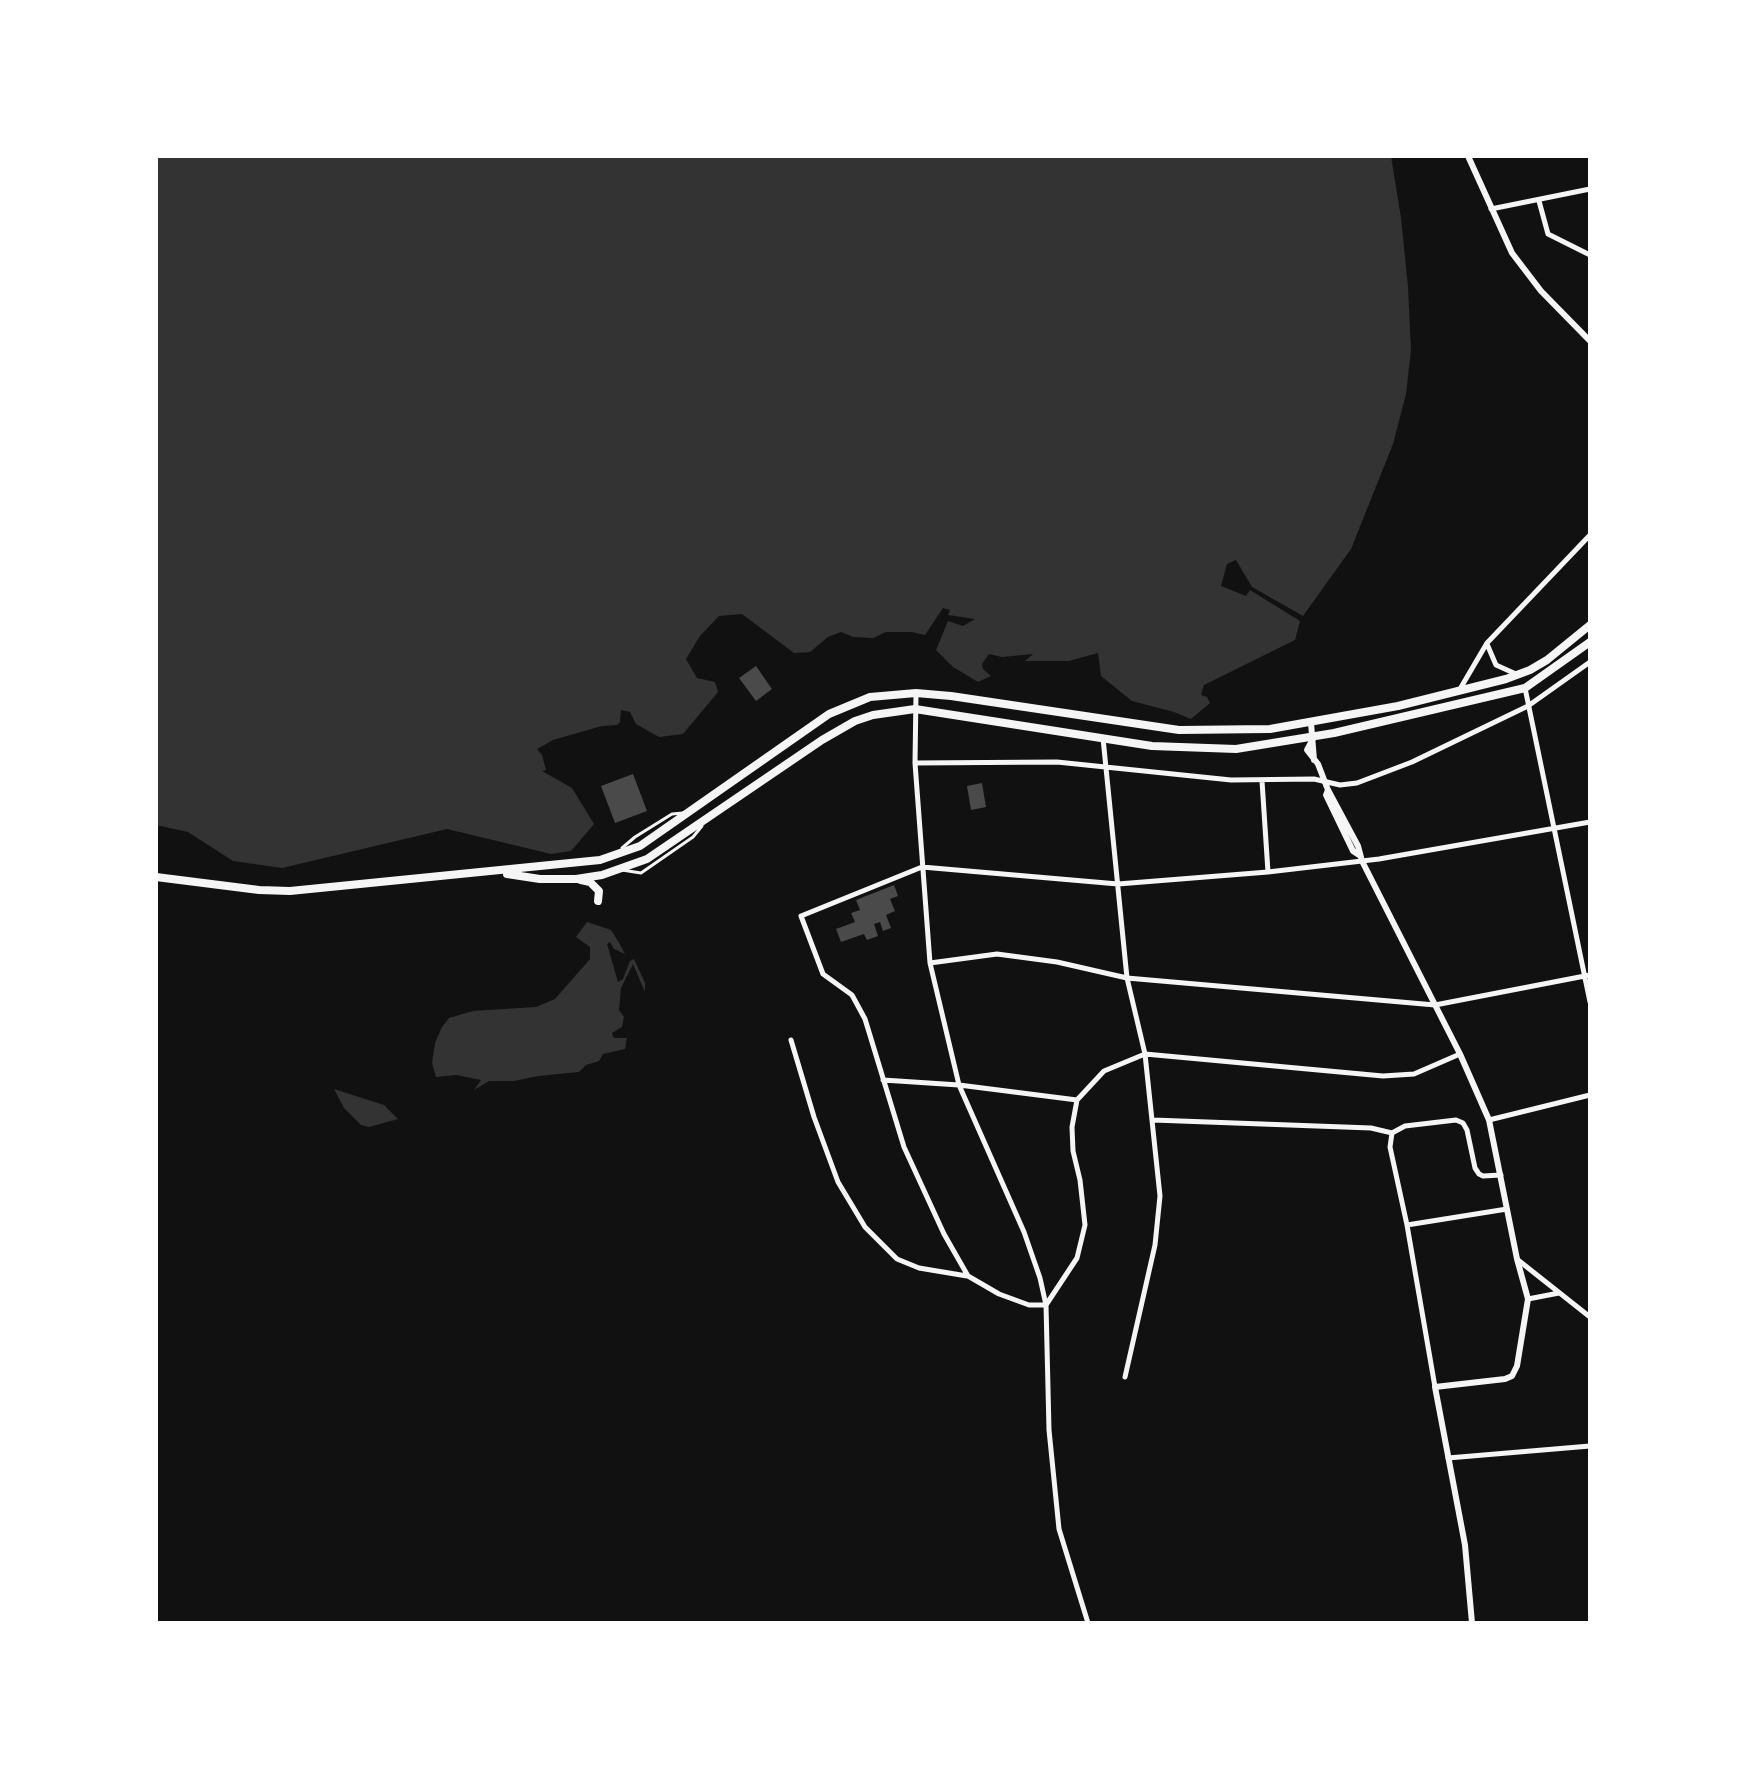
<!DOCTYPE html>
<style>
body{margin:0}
#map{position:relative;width:1746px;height:1779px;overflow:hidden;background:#111;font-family:Literata,serif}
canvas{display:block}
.frame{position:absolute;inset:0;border:158px solid #fff;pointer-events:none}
</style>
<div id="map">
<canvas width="1746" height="1779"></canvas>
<div class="frame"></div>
</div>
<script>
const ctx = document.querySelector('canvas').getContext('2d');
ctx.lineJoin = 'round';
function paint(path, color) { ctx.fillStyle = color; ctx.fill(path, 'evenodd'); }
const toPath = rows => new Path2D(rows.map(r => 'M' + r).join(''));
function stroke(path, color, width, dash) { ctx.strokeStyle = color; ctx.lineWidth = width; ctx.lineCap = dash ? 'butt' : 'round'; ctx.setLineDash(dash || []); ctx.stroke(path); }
paint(toPath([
 [156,156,1391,156,1401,218,1408,287,1411,350,1406,394,1393,444,1351,549,1303,616,1252,587,1236,560,1227,564,1221,586,1246,596,1250,590,1300,621,1295,640,1204,685,1201,695,1207,697,1210,703,1191,719,1174,712,1132,701,1101,676,1098,653,1069,661,1025,661,1033,654,1002,657,989,654,982,664,983,669,991,676,978,682,953,667,936,650,948,621,963,626,975,619,948,615,950,610,943,608,925,635,912,632,886,632,873,638,853,637,841,632,828,637,810,652,794,653,742,614,719,616,700,636,686,659,697,678,715,682,718,692,683,734,659,737,636,724,630,712,621,710,620,722,617,725,602,726,553,740,537,749,542,755,546,770,542,771,572,788,594,824,571,851,551,854,447,829,282,868,233,861,188,832,156,825],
 [587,922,611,930,618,941,625,954,614,949,610,942,607,944,618,982,623,979,630,961,634,959,645,983,645,992,633,964,621,988,619,1010,624,1017,622,1027,612,1033,614,1038,627,1038,625,1049,603,1054,599,1061,586,1065,579,1072,538,1076,514,1081,489,1081,474,1090,481,1080,456,1075,436,1077,432,1063,435,1043,442,1027,449,1018,473,1011,536,1007,555,999,590,959,590,947,576,937],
 [334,1089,384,1105,398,1119,369,1127,361,1125,344,1108]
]), '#333');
paint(toPath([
 [756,666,772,689,756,701,739,678],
 [633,774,647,811,615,823,601,786],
 [982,783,986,807,971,810,967,786],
 [894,885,898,896,890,899,895,911,886,915,891,928,883,931,880,922,874,924,878,936,867,940,864,934,841,942,836,929,855,922,851,913,860,910,856,900]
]), '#4a4a4a');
stroke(toPath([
 [622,848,635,837,672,814,683,813],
 [622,870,641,873,693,837,702,826]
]), '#f5f5f5', 3);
stroke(toPath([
 [1539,201,1548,234,1590,255],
 [1491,209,1590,189],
 [1487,644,1496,665,1516,674],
 [1525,688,1590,1002],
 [1460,689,1487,643,1590,535],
 [916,694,915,763,930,963,959,1085,1024,1232,1040,1278,1046,1305,1049,1430,1059,1529,1088,1623],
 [1103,738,1127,978,1145,1054,1160,1196,1155,1245,1125,1377],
 [915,763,1057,762,1231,780,1314,779,1340,785,1357,783,1412,762,1528,706,1590,662],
 [1262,781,1268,872],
 [930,963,997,954,1057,962,1127,978,1435,1005,1590,975],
 [791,1040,814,1117,838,1182,865,1227,897,1259,919,1268,967,1276],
 [1460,1054,1414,1074,1383,1076,1145,1054,1104,1071,1077,1100,1072,1127,1073,1151,1080,1180,1085,1225,1077,1258,1046,1305,1029,1305,999,1294,968,1276,944,1234,904,1147,865,1019,852,995,823,974,801,916,922,867,1118,884,1268,872,1379,859,1590,822],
 [883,1080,959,1085,1077,1100],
 [1153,1120,1371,1128,1392,1133],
 [1489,1120,1590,1095],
 [1392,1133,1390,1147,1407,1225,1435,1387],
 [1392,1133,1405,1126,1456,1120,1463,1123,1467,1130,1475,1168,1479,1174,1483,1176,1501,1175],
 [1407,1225,1507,1209],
 [1518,1260,1590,1317],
 [1528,1299,1559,1293],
 [1448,1458,1590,1446]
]), '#f5f5f5', 5);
stroke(toPath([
 [1468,156,1512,253,1541,291,1590,341],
 [1311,723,1314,760],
 [1314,737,1307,750,1318,764,1328,790,1358,846,1362,861,1460,1054,1489,1120,1517,1259,1528,1299,1517,1366,1512,1376,1505,1379,1435,1387,1465,1545,1472,1623],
 [1328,790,1326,795,1353,851,1359,855]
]), '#f5f5f5', 6);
stroke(toPath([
 [507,874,540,879,576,879,602,875,647,859,822,740,855,721,873,715,915,709,1152,746,1236,749,1334,733,1525,688,1590,642],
 [156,877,259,890,290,891,600,860,640,846,829,714,870,697,916,693,951,696,1179,730,1270,729,1398,706,1506,679,1530,670,1547,660,1590,625],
 [581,880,590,882,599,891,598,901]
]), '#f5f5f5', 8);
</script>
